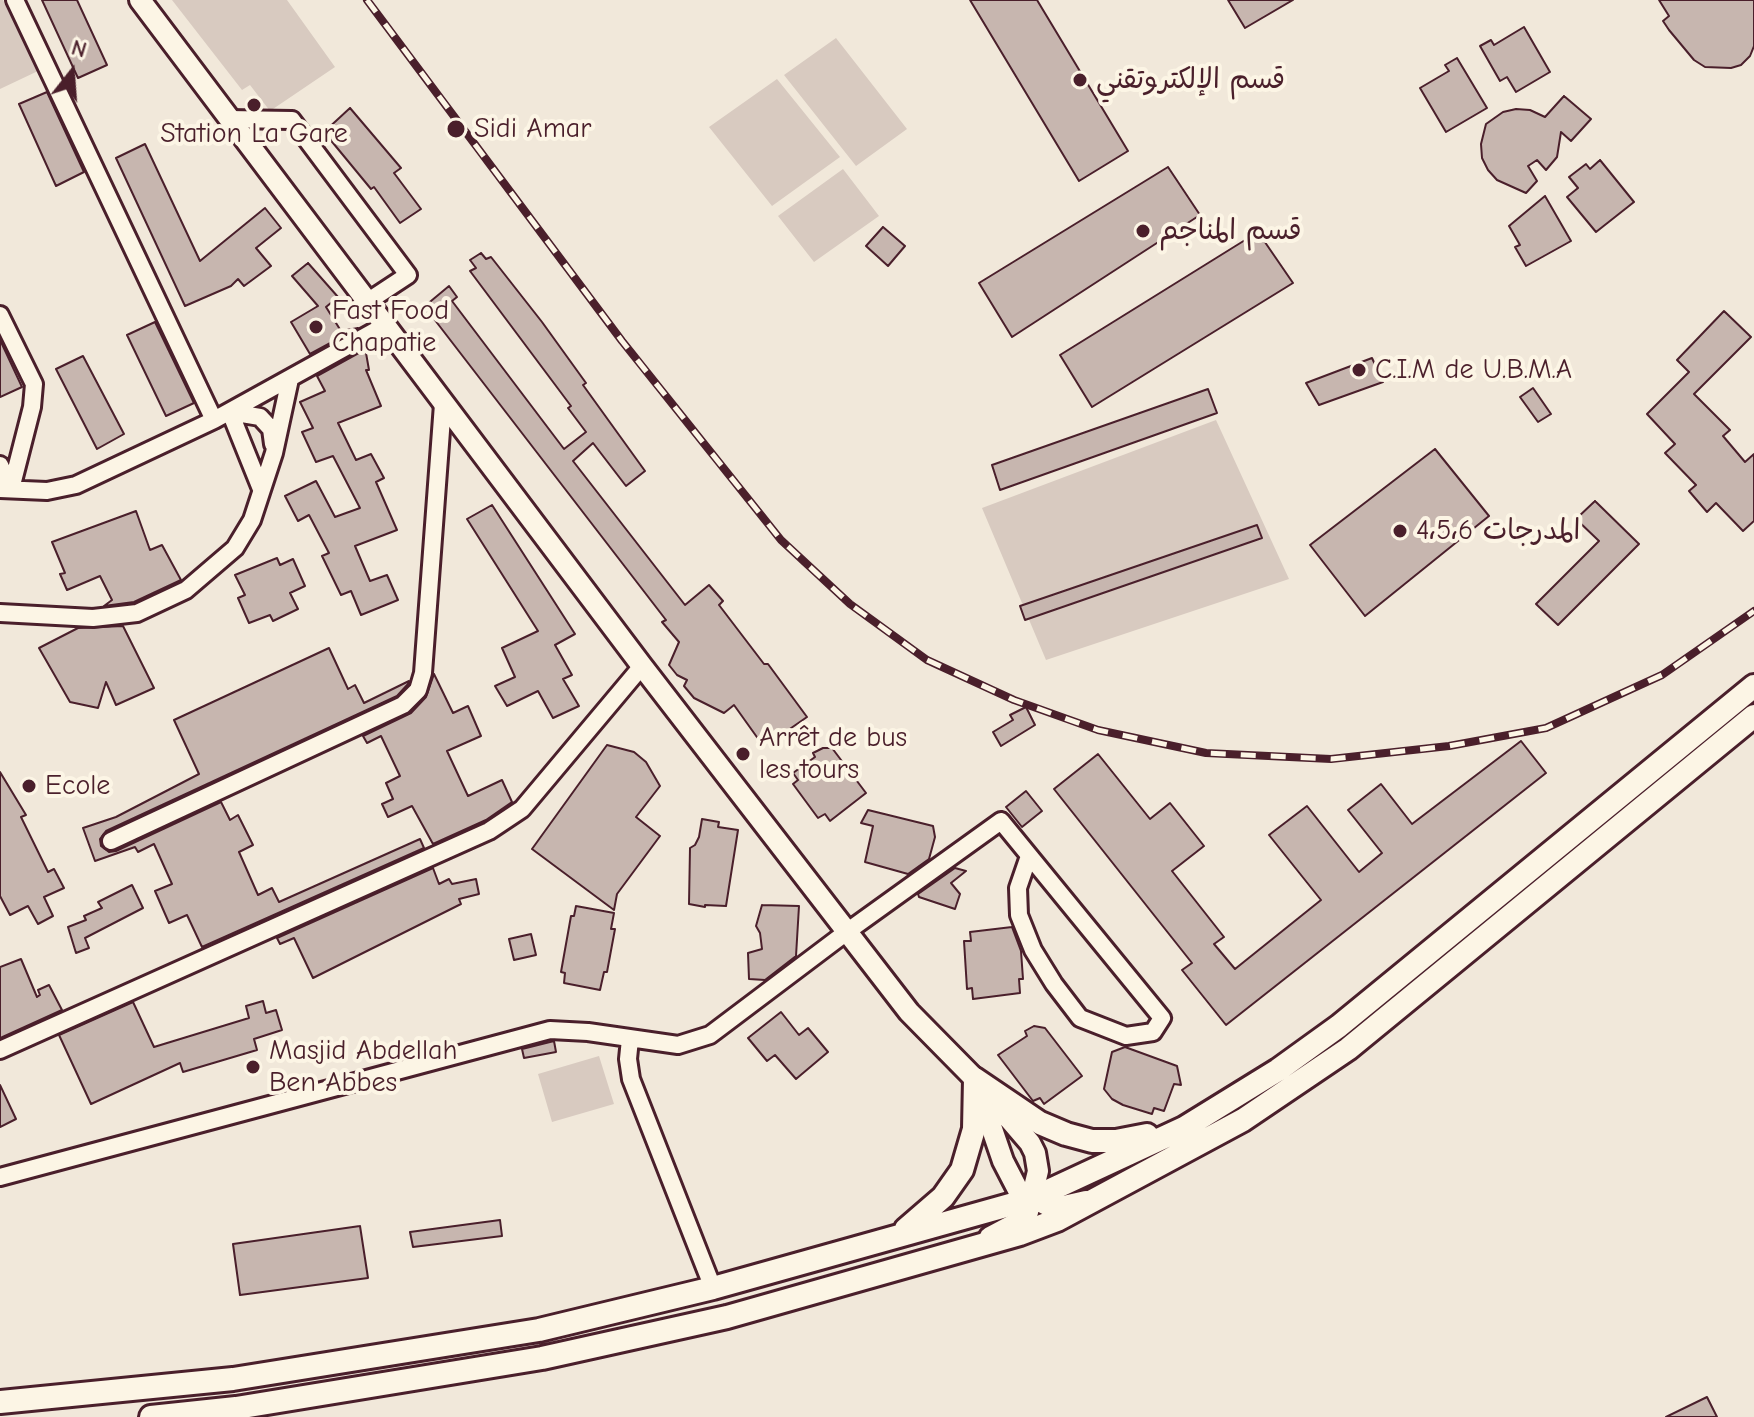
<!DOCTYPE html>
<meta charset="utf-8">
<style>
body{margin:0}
#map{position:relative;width:1754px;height:1417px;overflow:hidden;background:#f1e8da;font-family:"Comic Neue",sans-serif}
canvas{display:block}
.north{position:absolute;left:32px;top:32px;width:80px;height:80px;-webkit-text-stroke:6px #fcf5e5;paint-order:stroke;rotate:17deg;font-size:22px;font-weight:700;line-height:32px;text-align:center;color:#4a1f2b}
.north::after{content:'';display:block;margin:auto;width:28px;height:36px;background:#4a1f2b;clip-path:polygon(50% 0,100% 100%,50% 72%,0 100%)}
</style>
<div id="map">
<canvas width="1754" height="1417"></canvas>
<div class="north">N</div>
</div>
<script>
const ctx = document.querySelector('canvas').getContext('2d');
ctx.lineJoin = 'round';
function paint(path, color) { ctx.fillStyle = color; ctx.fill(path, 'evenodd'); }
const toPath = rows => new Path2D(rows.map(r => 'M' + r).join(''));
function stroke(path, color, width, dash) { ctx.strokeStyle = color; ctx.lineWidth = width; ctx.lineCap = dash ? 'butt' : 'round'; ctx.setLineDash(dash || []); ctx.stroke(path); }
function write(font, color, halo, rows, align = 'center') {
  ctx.font = font + ' "Comic Neue","Playpen Sans Arabic",sans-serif'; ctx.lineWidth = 8; ctx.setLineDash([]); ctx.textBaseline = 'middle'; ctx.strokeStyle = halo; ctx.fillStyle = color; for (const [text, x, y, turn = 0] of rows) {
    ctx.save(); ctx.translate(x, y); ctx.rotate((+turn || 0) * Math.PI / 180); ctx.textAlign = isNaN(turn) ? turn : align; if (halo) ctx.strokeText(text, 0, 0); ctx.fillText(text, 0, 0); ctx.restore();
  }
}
paint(toPath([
 [0,0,3,0,38,71,0,89],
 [172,0,287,0,335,67,270,111,250,85,242,90],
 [836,38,907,129,856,166,784,75],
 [777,79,840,157,772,206,709,127],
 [843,169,879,216,814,262,778,216],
 [1216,420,1289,579,1046,660,982,508],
 [599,1056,614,1104,552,1122,538,1074]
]), '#d8cac0');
const building = toPath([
 [42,0,77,0,107,65,78,78,42,0],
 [970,0,1037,0,1128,151,1079,181,970,0],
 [1228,0,1293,0,1245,28,1228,0],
 [1659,0,1754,0,1754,46,1750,56,1741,65,1731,68,1705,67,1694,60,1669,30,1663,21,1669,16,1659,0],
 [1524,27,1550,72,1516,92,1507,77,1500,81,1480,46,1491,40,1494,45,1524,27],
 [1457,58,1487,108,1446,132,1420,88,1449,71,1445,65,1457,58],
 [47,92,84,172,56,186,19,104,47,92],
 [1564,96,1591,119,1571,141,1561,132,1557,157,1546,170,1537,160,1528,166,1537,181,1526,193,1497,180,1488,170,1482,158,1481,144,1486,124,1503,112,1516,109,1530,110,1545,117,1564,96],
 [350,108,401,168,394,173,421,209,400,223,374,187,371,189,324,132,350,108],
 [145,144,200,261,265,208,281,228,256,248,271,266,244,286,238,279,231,286,185,306,116,158,145,144],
 [1600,160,1634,202,1596,232,1567,197,1578,188,1569,177,1586,164,1590,169,1600,160],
 [1168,167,1200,215,1012,337,979,283,1168,167],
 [1545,196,1571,241,1526,266,1515,247,1520,245,1509,226,1545,196],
 [883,227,905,246,888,266,866,246,883,227],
 [1258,232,1293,283,1092,407,1060,355,1258,232],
 [481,253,486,259,491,257,542,322,586,383,583,385,645,471,626,486,593,443,573,461,685,605,709,585,723,601,719,605,764,664,768,664,807,717,771,742,765,736,759,740,734,705,724,713,694,698,684,686,687,680,677,675,669,665,679,642,662,622,666,620,431,315,425,319,419,311,449,286,457,297,452,301,564,449,586,432,568,408,571,406,470,271,476,268,470,260,481,253],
 [308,263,338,297,326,307,341,331,358,328,310,354,291,322,318,306,292,276,308,263],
 [1724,311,1751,337,1694,394,1730,430,1723,436,1745,462,1754,454,1754,521,1743,531,1716,503,1707,512,1689,491,1696,485,1665,453,1675,444,1647,414,1689,372,1677,360,1724,311],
 [155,322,194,403,166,416,127,335,155,322],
 [0,340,22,387,0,397,0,340],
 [375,344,376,351,366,353,369,370,366,370,381,406,338,423,356,460,371,454,384,478,376,482,397,530,355,546,370,581,387,575,398,600,361,615,351,591,341,595,322,556,329,553,309,515,298,521,285,496,316,481,335,517,360,508,333,456,316,462,302,432,313,428,300,402,325,391,317,376,375,344],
 [83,356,124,434,97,449,56,369,83,356],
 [1372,358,1383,382,1319,405,1306,383,1372,358],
 [1533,388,1551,414,1538,422,1520,397,1533,388],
 [1208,389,1217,413,1000,490,992,465,1208,389],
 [1435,449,1489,516,1365,616,1310,545,1435,449],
 [1595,501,1639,544,1558,625,1536,604,1599,541,1576,519,1595,501],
 [492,505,575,634,555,645,572,675,563,679,579,706,553,718,538,691,507,706,495,686,515,677,502,648,538,631,467,519,492,505],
 [136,511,150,550,162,545,181,580,134,602,104,606,112,600,100,576,67,590,60,574,65,573,52,542,136,511],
 [1257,525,1262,538,1025,620,1020,606,1257,525],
 [277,558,280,565,293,559,305,586,290,593,298,609,273,621,270,615,249,623,238,598,245,595,235,575,277,558],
 [123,626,154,688,116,705,106,682,98,708,70,702,39,648,78,628,123,626],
 [329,648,348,689,355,685,364,703,409,681,408,684,397,696,106,831,100,839,101,846,109,852,116,851,221,802,230,820,238,815,253,845,239,852,258,895,272,888,279,902,420,839,424,848,202,947,187,915,169,923,155,891,172,884,154,844,138,852,135,847,95,861,83,828,116,817,199,774,174,720,329,648],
 [434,674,453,713,468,706,481,736,447,751,468,796,502,780,512,802,486,820,433,844,412,806,388,817,382,804,393,799,386,783,400,776,381,736,367,743,363,736,411,713,426,697,434,674],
 [1026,707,1035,725,1001,746,993,732,1013,720,1010,715,1026,707],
 [1521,741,1546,773,1226,1025,1182,970,1192,963,1054,789,1098,754,1150,819,1170,803,1204,846,1172,871,1224,937,1214,944,1235,969,1321,900,1269,835,1307,806,1359,872,1382,853,1348,810,1381,784,1412,824,1521,741],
 [607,745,634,752,646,762,660,786,636,817,660,836,617,894,614,910,532,849,607,745],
 [823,748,832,748,866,793,830,821,825,814,818,818,793,784,798,780,793,773,815,757,813,753,823,748],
 [0,772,26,815,21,817,48,872,54,869,64,888,44,897,53,916,38,924,28,906,10,915,0,896,0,772],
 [1026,791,1042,811,1022,827,1006,807,1026,791],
 [868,810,933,826,935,837,929,859,908,874,865,862,873,826,861,823,868,810],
 [702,819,719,822,718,827,738,830,726,906,705,905,705,907,689,904,690,848,695,845,699,837,702,819],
 [433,868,439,884,449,879,452,884,476,879,479,894,459,899,461,904,313,978,294,938,280,944,277,938,433,868],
 [955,868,966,871,951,883,960,894,955,909,919,897,918,894,955,868],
 [132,885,143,908,85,938,89,948,76,953,68,927,86,920,84,916,102,908,98,902,132,885],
 [762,905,799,906,796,956,765,980,749,979,748,953,762,949,760,933,756,926,762,905],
 [576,906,614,913,611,929,615,929,607,972,604,972,600,990,564,983,565,973,561,972,571,916,574,916,576,906],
 [1012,927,1021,951,1023,979,1019,979,1020,993,973,999,972,988,967,989,964,941,971,941,970,932,1012,927],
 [531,934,536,955,514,960,509,939,531,934],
 [21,959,37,997,40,995,38,990,49,985,62,1010,0,1038,0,967,21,959],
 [263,1001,266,1013,276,1010,282,1030,254,1039,257,1050,183,1072,180,1063,91,1104,59,1035,133,1002,154,1047,249,1018,246,1006,263,1001],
 [781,1012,799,1035,808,1028,828,1052,796,1079,775,1055,767,1061,748,1038,781,1012],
 [1034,1026,1045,1028,1082,1076,1044,1104,1040,1098,1033,1101,998,1055,1027,1036,1025,1031,1034,1026],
 [554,1041,556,1052,524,1058,522,1049,554,1041],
 [1125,1047,1177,1066,1181,1085,1174,1084,1164,1111,1154,1108,1152,1114,1123,1105,1112,1099,1104,1089,1112,1052,1125,1047],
 [0,1085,16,1119,0,1127,0,1085],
 [500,1220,502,1236,413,1247,410,1232,500,1220],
 [360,1226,368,1278,240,1295,233,1244,360,1226],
 [1707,1397,1717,1417,1666,1417,1707,1397]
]);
paint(building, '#c7b6af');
stroke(building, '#4a1f2b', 2);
const minor = toPath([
 [15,0,214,420],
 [228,119,292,120,408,275,367,302],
 [0,315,34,384,32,407,11,489],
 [230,412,261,489],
 [230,412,260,417,271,429,273,444],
 [0,465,11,489],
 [0,489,47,491,76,485,214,420,384,326],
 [0,613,93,618,137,613,186,590,235,548,252,520,274,453,290,379],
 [111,841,403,705,418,690,423,673,443,404],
 [630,1039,628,1059,631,1079,713,1288],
 [0,1050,489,831,522,809,642,666],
 [0,1177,550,1030,588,1032,678,1045,710,1035,848,931,1001,821,1162,1018,1153,1032,1126,1036,1080,1018,1054,984,1033,950,1019,915,1018,888,1029,856]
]);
const tertiary = toPath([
 [140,0,642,666,909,1012,975,1079,1030,1143,1035,1153,1038,1171,1028,1212,1022,1220,990,1237],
 [979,1091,1003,1161,1018,1190,1047,1205,1064,1206,1086,1201]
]);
const secondary = toPath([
 [975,1079,1040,1123,1066,1134,1092,1141,1116,1141,1147,1135],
 [906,1229,943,1197,962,1170,974,1129,975,1079],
 [0,1402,233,1379,539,1330,713,1288,1031,1199,1184,1128,1278,1070,1339,1026,1754,686],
 [151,1417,236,1408,542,1358,727,1317,1020,1234,1057,1220,1243,1120,1348,1049,1754,716]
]);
stroke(minor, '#4a1f2b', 22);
stroke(tertiary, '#4a1f2b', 26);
stroke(secondary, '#4a1f2b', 28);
stroke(minor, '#fcf5e5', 16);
stroke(tertiary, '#fcf5e5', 20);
stroke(secondary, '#fcf5e5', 22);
const rail = toPath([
 [367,0,622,341,781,540,850,604,927,660,1014,700,1098,730,1206,753,1331,759,1449,746,1546,728,1662,675,1754,611]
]);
stroke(rail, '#4a1f2b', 8);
stroke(rail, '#fcf5e5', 5, [15]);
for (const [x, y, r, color] of [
 [1080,80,8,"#4a1f2b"],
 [254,105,8,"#4a1f2b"],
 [456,129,10,"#4a1f2b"],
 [1143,231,8,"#4a1f2b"],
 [316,327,8,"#4a1f2b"],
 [1359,370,8,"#4a1f2b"],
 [1400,531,8,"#4a1f2b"],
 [743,754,8,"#4a1f2b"],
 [29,786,8,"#4a1f2b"],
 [253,1067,8,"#4a1f2b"]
]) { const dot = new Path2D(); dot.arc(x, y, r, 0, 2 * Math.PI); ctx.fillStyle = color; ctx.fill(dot); stroke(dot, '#fcf5e5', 3); }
write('28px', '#4a1f2b', '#fcf5e5', [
 ["قسم الإلكتروتقني",1096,80],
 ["Sidi Amar",474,129],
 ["Station La Gare",254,134,"center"],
 ["قسم المناجم",1159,231],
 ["Fast Food",332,311],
 ["Chapatie",332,343],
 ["C.I.M de U.B.M.A",1375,370],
 ["المدرجات 4،5،6",1416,531],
 ["Arrêt de bus",759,738],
 ["les tours",759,770],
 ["Ecole",45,786],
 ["Masjid Abdellah",269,1051],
 ["Ben Abbes",269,1083]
], 'left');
</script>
